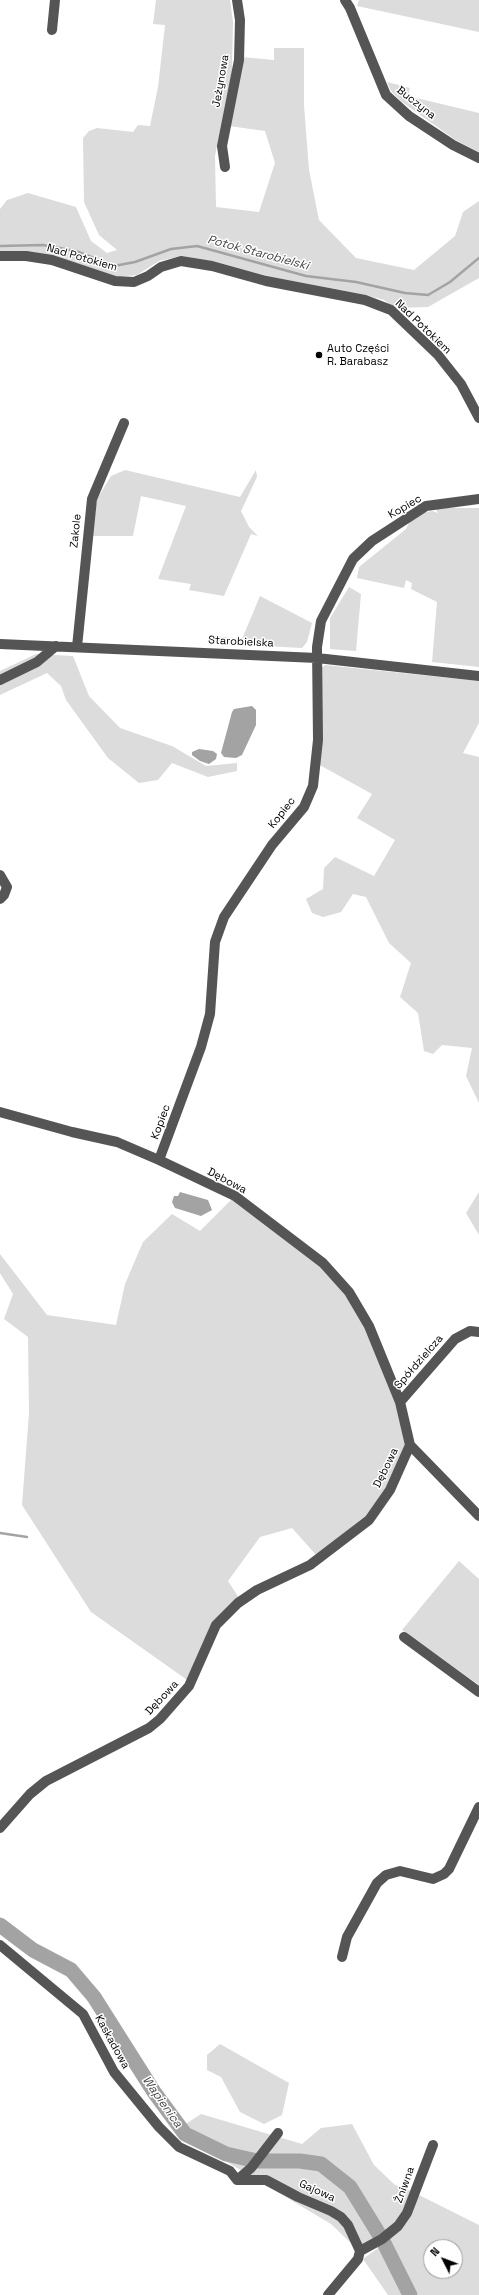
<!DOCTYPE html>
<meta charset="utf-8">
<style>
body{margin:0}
#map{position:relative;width:479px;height:2295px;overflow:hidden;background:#fff;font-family:"Space Grotesk",sans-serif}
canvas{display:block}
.north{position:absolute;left:423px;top:2239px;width:40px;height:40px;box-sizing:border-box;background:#fff;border:1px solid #999;border-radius:50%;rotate:312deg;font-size:11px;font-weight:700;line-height:16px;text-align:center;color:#000}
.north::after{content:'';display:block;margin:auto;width:14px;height:18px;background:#000;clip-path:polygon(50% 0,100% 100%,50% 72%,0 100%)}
</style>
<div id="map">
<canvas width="479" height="2295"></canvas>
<div class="north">N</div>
</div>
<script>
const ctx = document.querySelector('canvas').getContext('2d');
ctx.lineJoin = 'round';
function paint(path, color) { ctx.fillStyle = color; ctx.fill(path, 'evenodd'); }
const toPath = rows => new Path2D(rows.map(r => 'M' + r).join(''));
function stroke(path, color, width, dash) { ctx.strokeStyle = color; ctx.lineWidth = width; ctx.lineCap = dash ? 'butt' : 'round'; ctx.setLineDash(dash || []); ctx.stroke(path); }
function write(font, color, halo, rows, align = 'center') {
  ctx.font = font + ' "Space Grotesk",sans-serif'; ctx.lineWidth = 3; ctx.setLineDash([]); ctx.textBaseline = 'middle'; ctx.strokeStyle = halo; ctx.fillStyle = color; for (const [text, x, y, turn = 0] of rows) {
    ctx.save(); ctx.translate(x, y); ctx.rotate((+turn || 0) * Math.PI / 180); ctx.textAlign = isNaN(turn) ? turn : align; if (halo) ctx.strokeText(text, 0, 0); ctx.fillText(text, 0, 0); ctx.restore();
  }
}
paint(toPath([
 [156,0,230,0,233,22,232,71,215,156,216,207,259,212,275,163,265,131,229,126,242,57,274,60,274,48,304,48,304,105,309,170,319,220,356,258,414,270,455,236,463,212,479,201,479,278,428,307,394,308,384,300,366,295,267,276,212,261,182,256,159,261,137,275,117,277,0,252,0,209,7,200,28,193,76,207,91,241,107,253,117,250,99,235,84,202,83,138,89,131,97,128,133,132,138,125,150,126,158,87,165,25,153,24],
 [359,0,479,0,479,32,357,6],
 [387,82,410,88,408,96,479,113,479,152,457,141,402,102,391,91],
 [125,470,240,497,256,470,257,477,241,511,249,527,258,536,251,534,224,596,189,590,191,584,158,579,186,506,141,496,133,536,92,536,97,499,111,476],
 [439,508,479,508,479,667,432,662,437,602,411,589,412,583,406,580,404,588,357,578,359,567,406,529,410,521,422,513,432,511,438,513,436,509],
 [349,587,361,594,356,651,330,649,330,618],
 [260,596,312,623,307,642,302,648,207,643,215,636,242,639],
 [36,654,73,656,89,696,120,728,172,746,206,766,237,763,237,771,208,777,172,763,158,780,139,783,108,758,66,700,61,686,47,673,0,695,0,671],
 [325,665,479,681,479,723,463,753,479,757,479,1103,466,1076,472,1048,442,1045,433,1054,424,1051,418,1013,400,997,411,963,389,943,366,897,353,894,341,912,323,917,312,913,306,899,323,889,324,868,335,857,374,876,395,840,357,818,372,794,316,763,321,668],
 [479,1192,479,1235,466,1213],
 [235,1196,323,1263,369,1326,410,1445,388,1490,367,1518,317,1556,292,1528,260,1537,228,1581,239,1598,214,1623,190,1682,91,1612,22,1505,29,1413,28,1337,4,1319,13,1294,0,1273,0,1254,47,1315,116,1325,125,1284,143,1242,172,1214,200,1231],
 [459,1561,479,1579,479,1685,402,1630],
 [220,2044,289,2083,282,2115,264,2124,240,2112,221,2077,207,2070,207,2055],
 [201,2114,302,2144,321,2128,352,2124,374,2165,395,2185,414,2192,397,2225,357,2249,331,2224,175,2131],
 [417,2194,479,2225,479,2295,418,2295,389,2237],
 [431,2247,455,2247,455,2271,431,2271],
 [381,2246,405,2295,388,2295,363,2259]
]), '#dcdcdc');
paint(toPath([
 [252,706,256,710,256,725,242,755,236,758,224,757,221,753,232,712,234,709],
 [199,749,213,751,217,754,216,759,209,764,200,761,192,755,192,752],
 [180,1192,208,1200,212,1210,201,1216,175,1208,172,1202,174,1196,178,1196]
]), '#a3a3a3');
stroke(toPath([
 [0,246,43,245,76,251,114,266,135,262,171,249,197,246,306,276,356,282,405,293,428,295,450,282,479,258],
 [0,1533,27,1537]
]), '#a3a3a3', 2.5);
stroke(toPath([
 [0,1925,33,1950,71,1970,94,1997,154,2092,185,2134,226,2154,257,2161,300,2161,321,2164,350,2187,382,2239,410,2295]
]), '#a3a3a3', 15);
stroke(toPath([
 [345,0,350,8,386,95,409,116,453,145,479,158],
 [52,30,55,0],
 [225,167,222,146,239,60,240,20,237,0],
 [0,256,26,256,52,260,115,281,134,282,148,276,161,267,181,261,212,266,266,281,365,300,391,310,438,355,461,384,479,418],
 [0,644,317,658,479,676],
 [77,647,92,499,124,423],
 [0,680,37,662,56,646],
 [0,875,7,887,4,895,0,899],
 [0,1112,72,1132,117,1142,159,1160,235,1196,323,1263,349,1292,369,1326,400,1402,410,1445,390,1490,369,1520,310,1565,257,1590,238,1603,216,1625,189,1686,160,1719,149,1728,46,1781,30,1794,0,1828],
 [159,1160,201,1047,210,1014,215,942,224,917,272,845,304,807,313,786,318,740,317,647,321,621,353,559,372,541,426,506,479,499],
 [400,1402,455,1339,470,1331,479,1332],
 [410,1445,479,1516],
 [404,1637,479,1692],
 [0,1945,83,2014,114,2072,159,2127,179,2147,230,2171,237,2180],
 [342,1957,347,1937,377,1883,386,1875,400,1871,433,1879,444,1874,449,1869,479,1807],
 [237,2180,266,2180,298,2197,331,2211,341,2217,348,2225,360,2251,358,2259,328,2295],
 [237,2180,251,2168,278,2133],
 [360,2251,382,2239,398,2226,407,2213,433,2145]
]), '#555', 10);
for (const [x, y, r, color] of [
 [319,355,4,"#000"]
]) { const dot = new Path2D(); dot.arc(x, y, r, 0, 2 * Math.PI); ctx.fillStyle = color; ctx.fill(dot); stroke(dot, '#fff', 1.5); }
write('11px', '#000', '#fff', [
 ["Jeżynowa",221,81,-80],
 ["Buczyna",416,103,38],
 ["Nad Potokiem",82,258,16],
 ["Nad Potokiem",423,327,44],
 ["Kopiec",405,507,-30],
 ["Zakole",76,531,-84],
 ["Starobielska",241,642,3],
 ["Kopiec",282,813,-52],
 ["Kopiec",161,1122,-70],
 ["Dębowa",227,1181,28],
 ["Spółdzielcza",419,1362,-49],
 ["Dębowa",386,1468,-64],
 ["Dębowa",162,1698,-47],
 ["Kaskadowa",112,2042,61],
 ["Żniwna",405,2185,-70],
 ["Gajowa",317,2191,24]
]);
write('11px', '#000', '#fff', [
 ["Auto Części",327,349],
 ["R. Barabasz",327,362]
], 'left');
write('italic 12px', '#444', '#fff', [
 ["Potok Starobielski",258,253,15],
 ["Wapienica",162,2102,55]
]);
</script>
